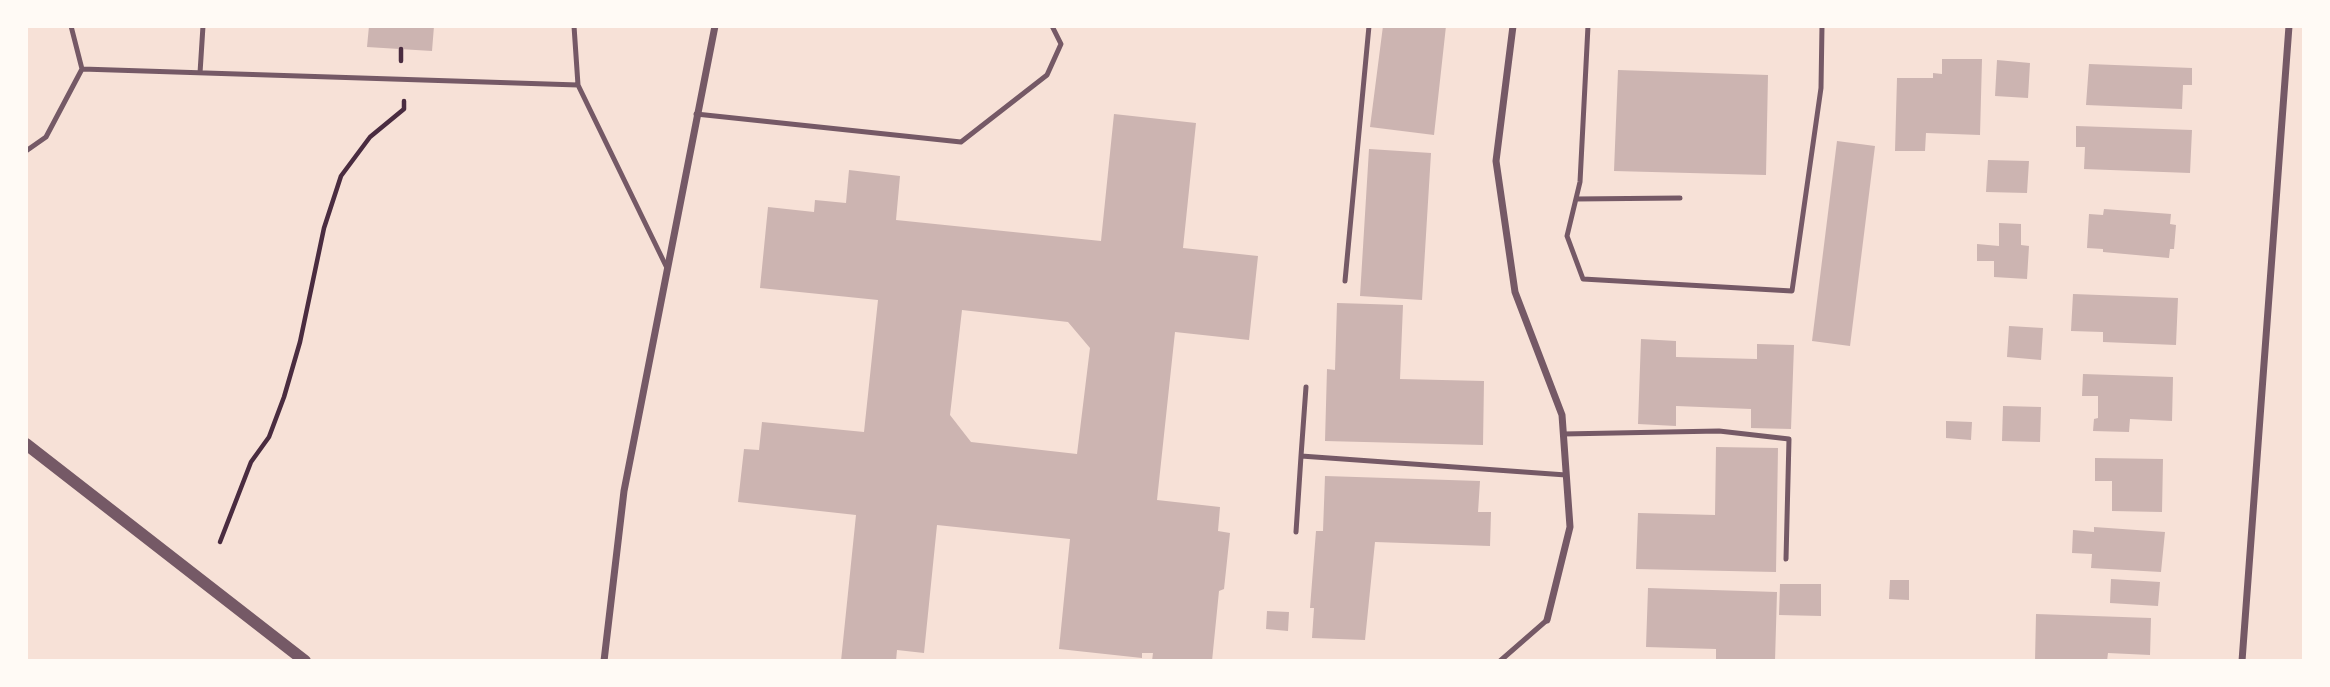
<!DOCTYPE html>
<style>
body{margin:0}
#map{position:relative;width:2330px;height:687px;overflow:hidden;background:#f7e1d7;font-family:Bitter,serif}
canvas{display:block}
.frame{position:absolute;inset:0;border:28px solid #fffaf5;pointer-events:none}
</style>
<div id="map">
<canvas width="2330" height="687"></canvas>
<div class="frame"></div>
</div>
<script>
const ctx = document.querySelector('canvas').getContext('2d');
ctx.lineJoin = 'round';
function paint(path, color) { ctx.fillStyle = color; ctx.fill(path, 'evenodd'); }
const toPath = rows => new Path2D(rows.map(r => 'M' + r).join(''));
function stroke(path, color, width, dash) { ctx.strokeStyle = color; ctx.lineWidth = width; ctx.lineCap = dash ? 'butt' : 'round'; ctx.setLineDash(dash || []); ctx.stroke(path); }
paint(toPath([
 [369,26,434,26,432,51,367,47],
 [1383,26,1446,26,1434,135,1370,127],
 [1942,59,1982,59,1980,135,1926,133,1925,151,1895,151,1897,78,1933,78,1933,73,1942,74],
 [1997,60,2030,63,2028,98,1995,96],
 [2089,64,2192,68,2192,85,2183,85,2182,109,2086,105],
 [1618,70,1768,75,1766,175,1614,171],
 [1114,114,1196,123,1183,248,1258,256,1249,340,1175,332,1157,500,1220,507,1218,531,1230,533,1224,589,1219,591,1212,661,1152,661,1153,653,1142,653,1142,658,1059,649,1070,539,937,525,924,653,897,650,896,661,841,661,856,515,738,502,744,449,759,450,762,422,864,432,878,300,760,288,768,207,814,212,815,200,846,203,849,170,900,176,896,220,1101,241],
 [962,310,1068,322,1090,348,1077,454,971,442,950,415],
 [2076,126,2192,130,2190,173,2084,169,2085,147,2076,147],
 [1837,141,1875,146,1850,346,1812,341],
 [1369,149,1431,153,1422,300,1360,296],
 [1988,160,2029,161,2027,193,1986,192],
 [2104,209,2171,214,2170,224,2176,225,2174,249,2170,249,2169,258,2103,252,2103,249,2087,248,2089,214,2103,215],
 [1999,223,2021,224,2021,245,2029,246,2027,279,1994,277,1994,261,1977,261,1977,244,1999,246],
 [2073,294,2178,298,2176,345,2103,342,2103,332,2071,331],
 [1337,303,1403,305,1400,379,1484,381,1483,445,1325,441,1327,369,1335,370],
 [2009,326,2043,328,2041,360,2007,357],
 [1641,339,1676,341,1676,357,1757,359,1757,344,1794,345,1791,429,1751,428,1751,409,1676,406,1676,426,1638,424],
 [2083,374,2173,377,2172,421,2130,419,2129,432,2093,431,2094,419,2098,418,2098,396,2082,396],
 [2003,406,2041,407,2040,442,2002,441],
 [1946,421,1972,422,1971,440,1946,438],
 [1716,447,1778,448,1776,572,1636,569,1638,513,1715,515],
 [2095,458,2163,459,2162,512,2112,511,2112,481,2095,481],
 [1325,476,1480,481,1478,512,1491,512,1490,546,1375,542,1365,640,1312,638,1314,608,1310,608,1316,531,1323,531],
 [2094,527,2165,532,2161,572,2091,568,2092,554,2072,553,2073,530,2094,532],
 [2111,579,2160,582,2158,606,2110,603],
 [1890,580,1909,580,1909,600,1889,599],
 [1780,584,1821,584,1821,616,1779,615],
 [1648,588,1777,592,1775,661,1716,661,1716,649,1646,647],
 [1267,611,1289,612,1288,631,1266,629],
 [2036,614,2151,618,2150,655,2108,653,2107,661,2035,661]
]), '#ccb4b1');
stroke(toPath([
 [401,49,401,61],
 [220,542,251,462,269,437,284,397,300,342,324,228,341,176,370,137,404,109,404,101]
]), '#4a2c40', 4.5);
stroke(toPath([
 [71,26,82,69],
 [574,26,578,85,666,266],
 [1588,26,1580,182,1567,236,1583,279,1792,291,1821,88,1822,26],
 [200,73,203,26],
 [696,114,961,142,1047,75,1061,44,1052,26],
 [26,151,46,137,82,69,578,85],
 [1576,199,1680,198],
 [1345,281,1369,26],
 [1306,387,1301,456,1566,475],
 [1563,434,1719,431,1789,439,1786,559],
 [1296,532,1301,456],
 [1500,661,1547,620]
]), '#755966', 5);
stroke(toPath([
 [1513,26,1496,161,1515,292,1562,415,1570,527,1547,620],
 [604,661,624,491,715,26],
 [2242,661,2289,26]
]), '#755966', 7);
stroke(toPath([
 [26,444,305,661]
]), '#755966', 12);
</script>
